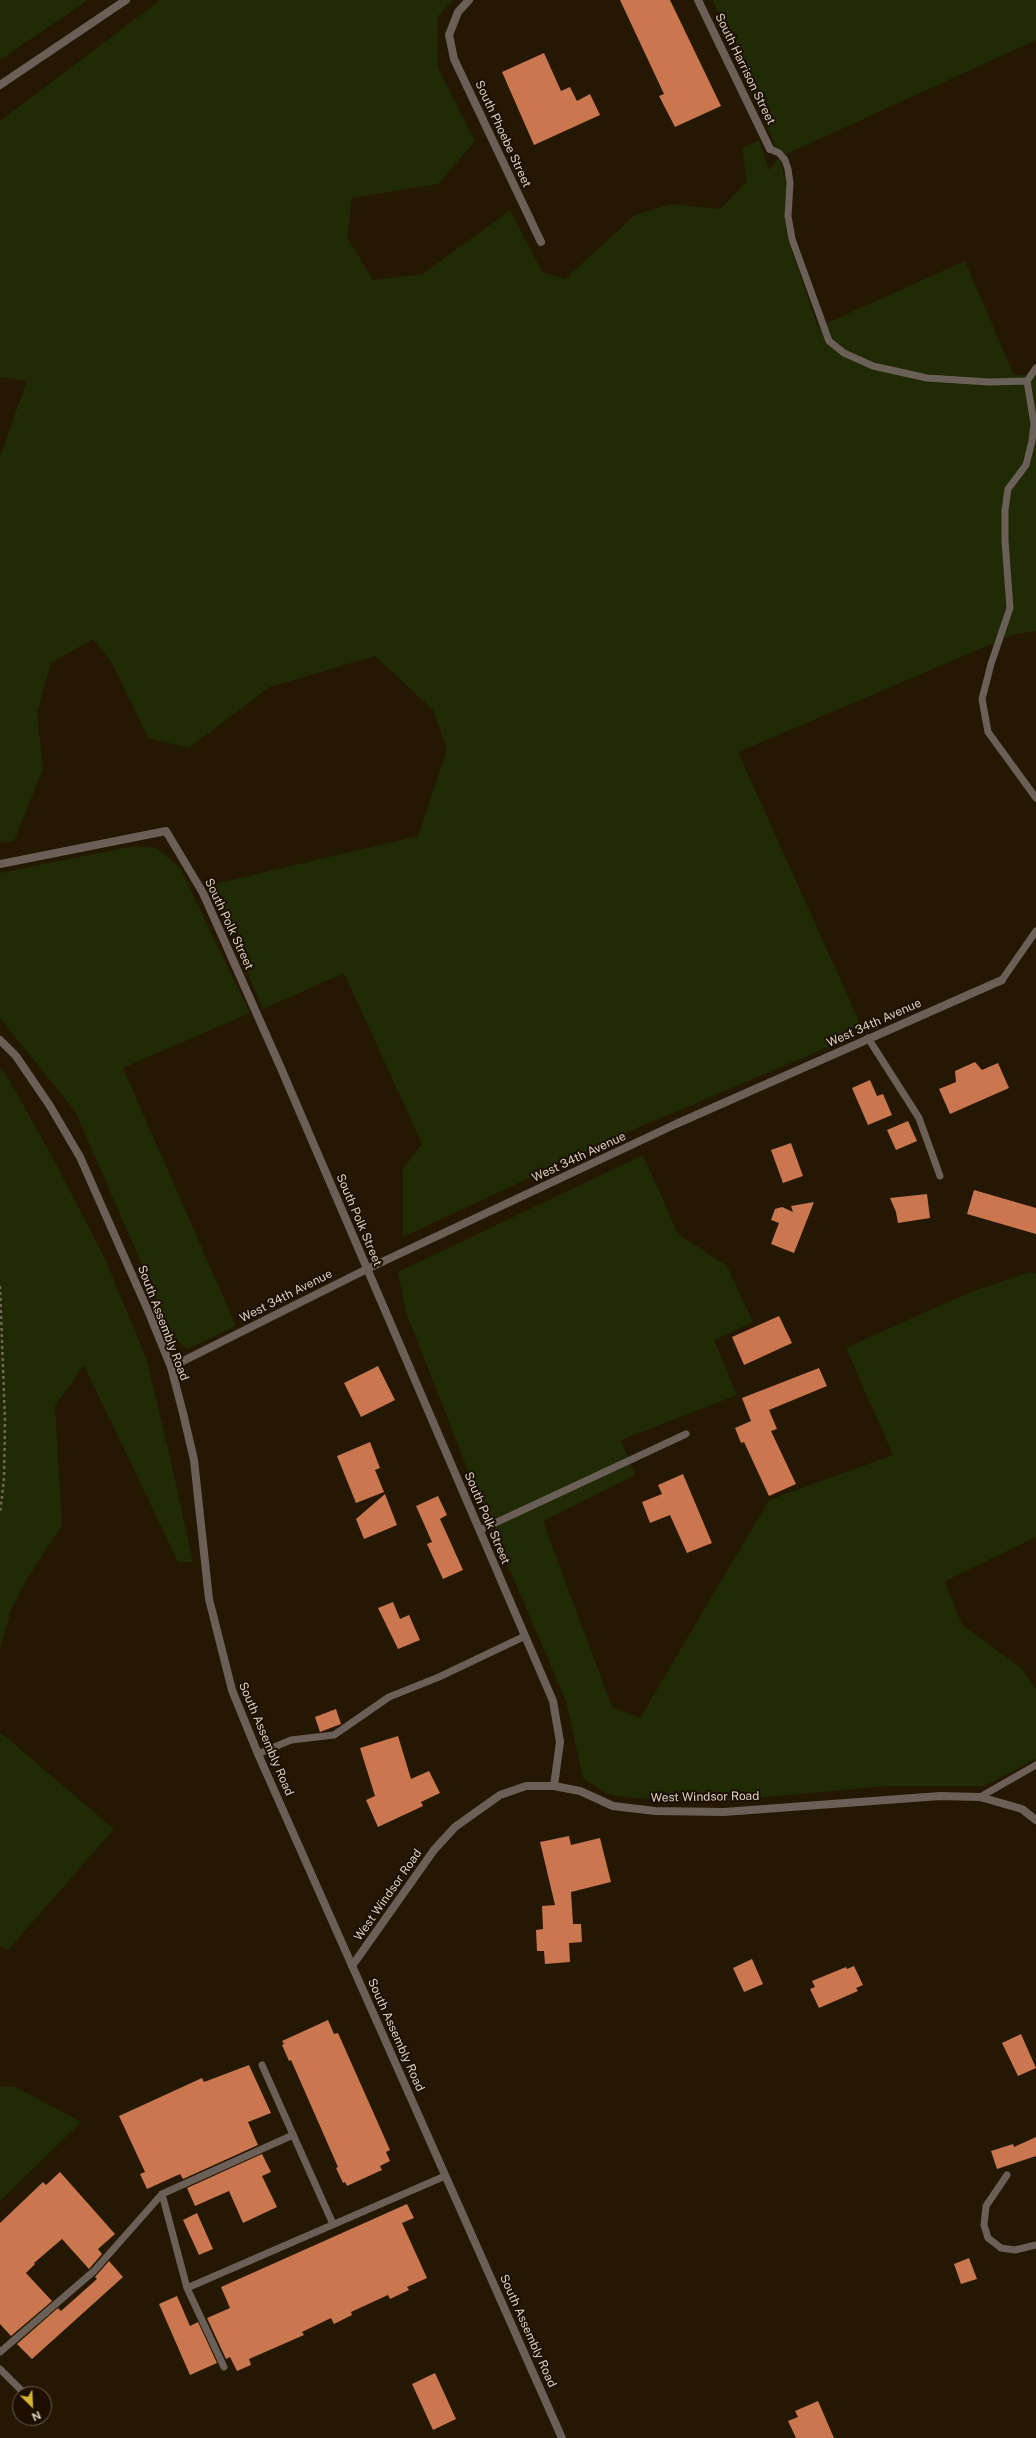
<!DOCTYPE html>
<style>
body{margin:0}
#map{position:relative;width:1036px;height:2438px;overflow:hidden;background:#251803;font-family:"Public Sans",sans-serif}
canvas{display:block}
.north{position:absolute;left:12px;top:2386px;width:40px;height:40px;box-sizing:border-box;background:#1c0f00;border:1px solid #685d4e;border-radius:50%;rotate:156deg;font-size:11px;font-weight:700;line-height:16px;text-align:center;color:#dad1c4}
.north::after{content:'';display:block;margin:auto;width:14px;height:18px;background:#d6b534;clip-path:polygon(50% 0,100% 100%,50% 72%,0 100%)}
</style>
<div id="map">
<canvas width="1036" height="2438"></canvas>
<div class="north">N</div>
</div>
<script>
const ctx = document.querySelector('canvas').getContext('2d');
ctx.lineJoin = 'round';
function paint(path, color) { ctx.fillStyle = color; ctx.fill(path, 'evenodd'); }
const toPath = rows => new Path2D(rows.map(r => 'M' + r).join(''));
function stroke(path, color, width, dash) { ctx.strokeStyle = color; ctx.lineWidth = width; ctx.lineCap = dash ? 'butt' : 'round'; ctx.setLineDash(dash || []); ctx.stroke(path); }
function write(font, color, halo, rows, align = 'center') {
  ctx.font = font + ' "Public Sans",sans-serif'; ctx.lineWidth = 4; ctx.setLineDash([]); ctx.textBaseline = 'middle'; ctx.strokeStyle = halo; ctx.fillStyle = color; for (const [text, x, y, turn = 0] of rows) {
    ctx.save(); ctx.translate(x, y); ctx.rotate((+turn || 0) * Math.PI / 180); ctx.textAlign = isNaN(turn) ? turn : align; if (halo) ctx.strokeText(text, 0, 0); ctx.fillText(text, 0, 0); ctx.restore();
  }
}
paint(toPath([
 [0,0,88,0,0,60],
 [160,0,453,0,437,17,438,68,475,141,438,184,352,198,347,237,373,280,423,274,510,210,542,272,565,279,635,215,672,204,720,209,747,181,742,148,759,140,769,170,780,157,713,0,1036,0,1036,40,780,157,786,183,785,216,788,240,818,327,965,261,1014,375,1036,375,1036,631,1015,634,738,752,864,1032,625,1133,403,1237,403,1169,422,1144,344,973,263,1009,210,885,418,836,447,749,433,710,375,656,270,687,189,748,148,738,112,663,93,639,51,663,37,713,43,769,14,841,0,843,0,456,27,381,0,377,0,121],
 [134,846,156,848,180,868,250,1013,123,1068,236,1326,187,1349,174,1338,75,1111,0,1018,0,873],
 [0,1067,7,1076,54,1160,106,1261,146,1358,168,1448,193,1562,178,1562,84,1365,55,1406,62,1525,27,1579,11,1610,0,1649],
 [643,1155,678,1234,727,1266,753,1322,714,1340,737,1395,621,1440,635,1475,543,1521,612,1707,640,1718,769,1500,893,1455,846,1348,968,1293,1030,1272,1036,1274,1036,1537,945,1581,962,1625,1021,1668,1036,1689,1036,1759,984,1786,886,1786,723,1801,632,1798,607,1794,583,1778,566,1701,476,1491,406,1312,398,1272],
 [0,1732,114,1829,8,1950,0,1946],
 [0,2086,16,2087,81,2122,0,2201]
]), '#202a04');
paint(toPath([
 [620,0,670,0,721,106,675,127,659,96,664,94],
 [544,53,561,91,570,87,577,101,590,94,600,115,534,145,502,72],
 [975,1062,982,1070,998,1063,1009,1088,950,1114,939,1089,956,1082,955,1071],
 [870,1080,877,1096,883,1094,892,1115,868,1125,852,1088],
 [908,1121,917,1141,896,1150,887,1130],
 [791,1143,803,1176,783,1183,771,1150],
 [974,1190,1036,1208,1036,1234,967,1214],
 [927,1194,930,1218,898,1223,896,1212,890,1198],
 [814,1202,794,1253,771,1244,779,1223,771,1220,775,1209,782,1207,793,1212,791,1206],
 [779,1316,792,1343,744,1365,732,1337],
 [378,1366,395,1400,361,1417,344,1383],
 [819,1368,827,1386,769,1410,777,1429,771,1431,796,1484,769,1496,744,1442,741,1443,735,1428,751,1421,742,1398],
 [370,1442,380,1468,375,1470,384,1492,356,1503,337,1456],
 [683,1474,712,1543,687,1553,670,1515,650,1523,642,1502,662,1494,658,1485],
 [385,1494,397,1525,364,1539,356,1519],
 [438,1496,447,1515,440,1519,463,1570,443,1579,427,1544,432,1542,416,1506],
 [393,1602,400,1619,409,1615,420,1640,398,1649,378,1608],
 [336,1709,341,1724,320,1732,315,1717],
 [398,1736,411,1779,429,1771,440,1793,421,1802,423,1806,378,1827,366,1800,375,1796,360,1748],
 [569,1836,571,1845,600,1838,611,1882,571,1892,573,1924,581,1924,582,1942,569,1943,570,1962,545,1964,544,1951,537,1951,536,1930,543,1929,542,1906,555,1905,540,1842],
 [752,1959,763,1984,744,1992,733,1968],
 [854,1966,863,1985,856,1988,858,1991,819,2008,810,1989,815,1987,812,1981,846,1967,847,1969],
 [328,2020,334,2034,338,2033,390,2150,386,2152,390,2161,380,2166,382,2170,347,2186,345,2182,343,2183,336,2168,338,2167,291,2060,289,2061,282,2045,284,2044,282,2041],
 [1021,2034,1036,2068,1018,2076,1002,2043],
 [249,2065,271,2113,248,2122,258,2145,183,2179,180,2174,147,2189,140,2174,145,2172,119,2116,202,2078,204,2082],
 [1036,2137,1036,2156,997,2169,991,2151,1013,2144,1014,2147],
 [262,2154,271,2172,262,2176,277,2207,243,2223,229,2191,195,2206,187,2188],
 [60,2172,115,2234,98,2249,102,2254,89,2269,62,2239,34,2263,35,2264,26,2273,52,2301,11,2336,0,2324,0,2223,43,2182,46,2185],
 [407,2204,414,2218,402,2223,427,2278,407,2287,409,2290,390,2299,388,2295,351,2312,352,2315,334,2324,331,2318,302,2332,304,2335,249,2359,251,2365,237,2371,230,2357,226,2359,207,2318,230,2308,221,2287],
 [197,2213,213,2249,199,2255,183,2220],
 [969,2258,977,2279,961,2284,954,2264],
 [109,2261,123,2277,32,2359,17,2344,58,2308,61,2311,97,2279,95,2277],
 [177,2296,190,2326,198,2322,217,2363,190,2375,159,2304],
 [435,2373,456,2419,433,2430,412,2384],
 [818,2401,834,2438,796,2438,788,2421,798,2417,795,2411]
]), '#ca764e');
stroke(toPath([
 [0,1286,5,1421,4,1479,0,1513]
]), '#726755', 2.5, [3, 3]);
stroke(toPath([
 [770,149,779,153,785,160,788,169,790,183,788,216,792,239,829,341,844,353,873,366,927,378,989,382,1027,381,1036,368],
 [1027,381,1034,424,1032,441,1026,465,1008,489,1005,510,1005,541,1010,608,991,664,982,699,988,732,1036,798],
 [1002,980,1036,931],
 [868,1038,919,1118,940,1176],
 [480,1530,686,1434],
 [258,1754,291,1740,334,1735,389,1697,439,1677,523,1637],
 [980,1797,1036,1765],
 [262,2065,333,2224],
 [1007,2175,986,2206,984,2225,988,2238,1001,2248,1015,2250,1036,2245],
 [162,2194,187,2288],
 [0,2352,94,2271,162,2194,293,2135],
 [224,2367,187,2288,445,2176],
 [0,2369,21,2390]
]), '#6b6058', 7);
stroke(toPath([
 [469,0,458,12,449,35,454,59,541,242],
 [698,0,770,149],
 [0,864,166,831,203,893,280,1066,553,1701,560,1742,554,1786],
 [171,1367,367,1269,676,1124,1002,980],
 [352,1966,434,1850,455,1827,500,1795,526,1786,554,1786,580,1791,613,1806,655,1811,724,1812,940,1796,980,1797,1022,1809,1036,1820]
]), '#6b6058', 8);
stroke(toPath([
 [0,85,126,0],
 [0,1040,16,1056,50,1106,80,1157,149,1313,171,1367,183,1413,194,1460,209,1599,232,1690,258,1754,562,2438]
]), '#6b6058', 8);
write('12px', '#dad1c4', '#1c0f00', [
 ["South Harrison Street",745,69,64],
 ["South Phoebe Street",503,134,65],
 ["South Polk Street",229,924,65],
 ["West 34th Avenue",874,1023,-24],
 ["West 34th Avenue",579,1157,-25],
 ["South Polk Street",359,1220,67],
 ["West 34th Avenue",286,1296,-27],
 ["South Assembly Road",163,1323,69],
 ["South Polk Street",487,1518,67],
 ["South Assembly Road",266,1739,67],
 ["West Windsor Road",705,1797,-1],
 ["West Windsor Road",388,1895,-55],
 ["South Assembly Road",396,2035,66],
 ["South Assembly Road",528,2331,66]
]);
</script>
